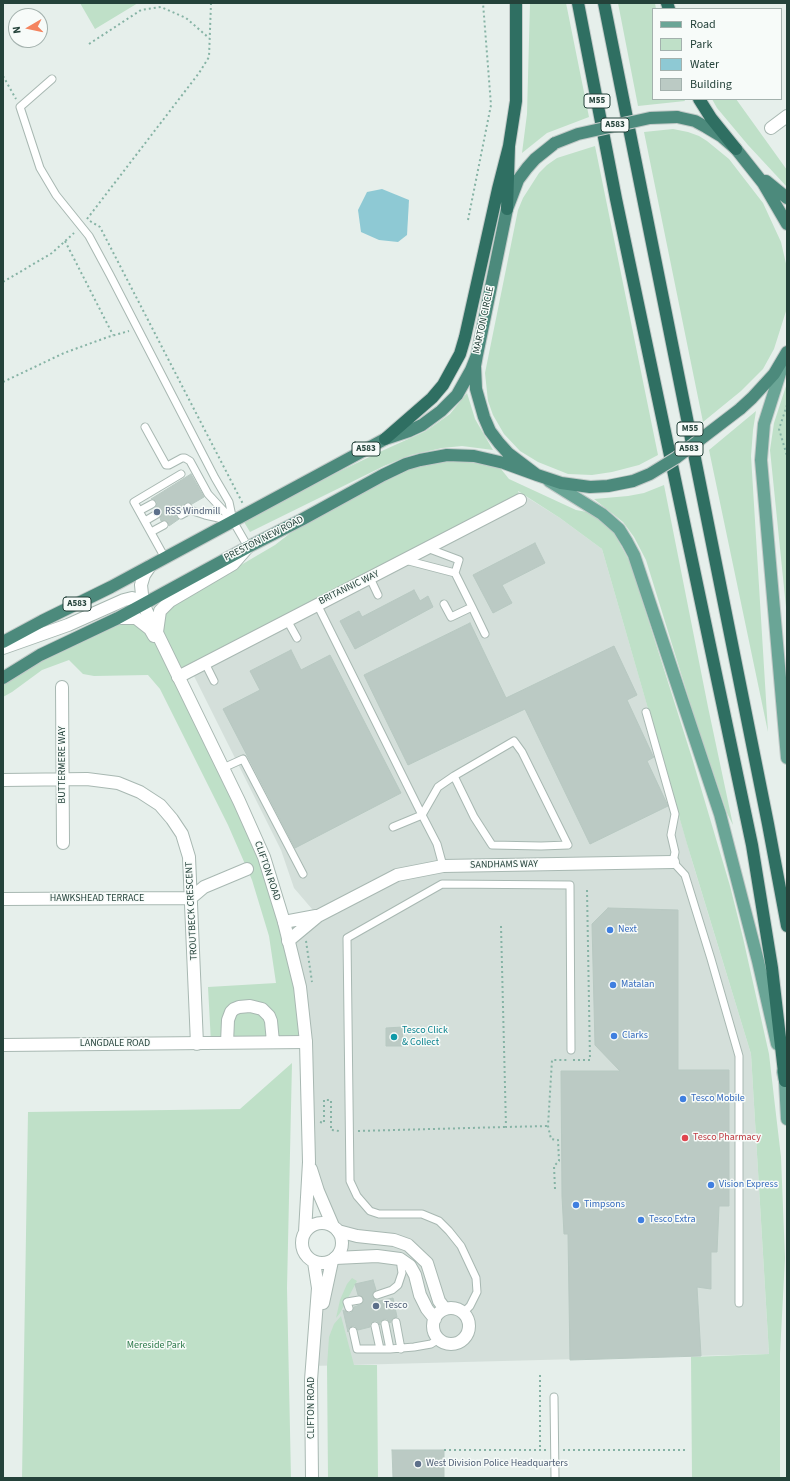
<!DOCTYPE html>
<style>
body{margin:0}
#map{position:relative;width:790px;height:1481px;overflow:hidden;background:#e6efeb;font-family:"Source Sans 3",sans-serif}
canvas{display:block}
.frame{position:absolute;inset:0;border:4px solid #24423a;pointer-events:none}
.legend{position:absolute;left:652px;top:8px;width:130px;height:92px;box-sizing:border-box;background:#f7fbf9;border:1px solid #a3b1ad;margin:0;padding:5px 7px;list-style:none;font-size:12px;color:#24423a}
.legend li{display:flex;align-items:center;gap:8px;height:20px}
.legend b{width:20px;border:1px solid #a3b1ad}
.north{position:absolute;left:8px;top:8px;width:40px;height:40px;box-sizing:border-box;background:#f7fbf9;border:1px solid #a3b1ad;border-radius:50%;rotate:261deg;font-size:11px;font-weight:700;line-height:16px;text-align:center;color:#24423a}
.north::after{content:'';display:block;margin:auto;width:14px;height:18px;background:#f4845f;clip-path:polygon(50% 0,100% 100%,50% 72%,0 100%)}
</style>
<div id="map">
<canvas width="790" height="1481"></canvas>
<div class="frame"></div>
<ul class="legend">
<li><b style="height:5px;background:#6aa596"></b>Road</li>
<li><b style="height:11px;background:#bfe0c8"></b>Park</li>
<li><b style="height:11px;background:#8ec9d4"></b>Water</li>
<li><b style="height:11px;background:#bbcac4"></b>Building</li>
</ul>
<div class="north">N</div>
</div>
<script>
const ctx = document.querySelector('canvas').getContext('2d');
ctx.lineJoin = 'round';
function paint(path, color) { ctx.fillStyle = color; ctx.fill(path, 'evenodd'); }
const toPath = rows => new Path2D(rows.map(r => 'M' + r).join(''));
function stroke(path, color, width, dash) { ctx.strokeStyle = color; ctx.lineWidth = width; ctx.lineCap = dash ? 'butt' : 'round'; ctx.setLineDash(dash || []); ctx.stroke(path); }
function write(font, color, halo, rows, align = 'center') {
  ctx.font = font + ' "Source Sans 3",sans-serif'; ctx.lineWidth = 3; ctx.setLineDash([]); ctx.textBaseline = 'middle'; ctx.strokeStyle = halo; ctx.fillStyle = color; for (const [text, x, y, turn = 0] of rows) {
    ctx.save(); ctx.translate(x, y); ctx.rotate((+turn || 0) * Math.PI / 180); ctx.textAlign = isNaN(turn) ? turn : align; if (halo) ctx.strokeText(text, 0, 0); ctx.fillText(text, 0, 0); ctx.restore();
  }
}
paint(toPath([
 [517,491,560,518,602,549,693,864,751,1054,769,1354,312,1366,314,1338,328,1278,341,1250,342,1243,341,1237,309,1162,306,1042,288,941,318,916,294,888,281,850,191,670,520,500]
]), '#d4dfda');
paint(toPath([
 [80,3,138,3,95,29],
 [530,3,566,3,589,117,547,133,522,153,527,114],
 [618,3,655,3,656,9,653,9,653,99,684,99,685,101,638,106],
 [712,99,736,99,787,170,787,187,748,145,717,108],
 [673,129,688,132,699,136,707,141,729,159,763,203,781,242,787,268,787,308,774,349,763,369,741,391,703,422,644,132],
 [595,146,658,455,639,465,612,472,592,475,568,474,538,462,520,451,504,434,493,415,488,401,485,373,518,210,523,198,539,173,547,165,557,158],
 [787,383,787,617,770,450,774,423],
 [467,393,475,419,493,450,462,446,442,448,411,455,384,466,250,532,244,522,336,473,384,450,426,431,450,414],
 [756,411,753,430,751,456,768,732,709,450],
 [474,456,501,469,509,479,576,510,587,512,595,517,605,523,614,533,630,562,692,758,730,886,743,938,769,1054,775,1106,781,1157,785,1258,780,1354,780,1478,692,1478,691,1357,769,1354,751,1054,687,844,602,549,560,518,518,491,520,500,178,677,275,891,306,1042,211,1043,208,987,276,983,269,936,252,880,228,825,160,689,148,675,94,676,83,674,69,660,42,670,12,692,3,697,3,678,118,618,159,629,160,611,229,572,275,545,293,531,406,464],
 [664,485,708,707,733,825,727,813,696,722,646,560,634,537,623,522,594,499,628,496,644,493],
 [292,1063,287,1288,291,1478,22,1478,28,1112,240,1109],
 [352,1278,357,1281,340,1313,336,1318,340,1300,347,1284],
 [341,1316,354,1365,377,1365,378,1478,328,1478,327,1366,329,1337,334,1324]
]), '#bfe0c8');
paint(toPath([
 [382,189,409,200,407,235,398,242,379,240,361,232,358,210,367,192]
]), '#8ec9d4');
const building = toPath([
 [191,474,204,497,192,504,188,502,185,503,183,508,177,513,176,517,179,519,169,526,167,521,161,521,160,518,161,516,161,512,159,510,155,510,157,502,154,500,151,499,191,474],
 [535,543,545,563,502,585,512,603,493,613,473,575,535,543],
 [414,590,420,601,428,596,433,607,355,649,340,621,359,611,362,617,414,590],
 [470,623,506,698,614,646,637,695,627,700,653,756,654,757,647,761,668,806,590,844,525,709,408,765,364,675,470,623],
 [291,650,301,670,330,655,401,793,295,848,223,709,260,690,250,671,291,650],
 [608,908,678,910,678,1070,729,1070,729,1206,719,1206,717,1252,711,1252,711,1289,697,1287,701,1356,570,1360,568,1234,564,1234,562,1196,561,1071,620,1071,595,1045,592,924,608,908],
 [403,1027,402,1046,386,1046,386,1028,403,1027],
 [373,1280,376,1290,373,1292,372,1297,379,1301,393,1298,397,1317,393,1318,390,1323,387,1319,384,1319,380,1322,380,1325,377,1321,374,1321,370,1324,370,1327,358,1330,355,1326,352,1326,348,1329,348,1332,343,1310,348,1313,351,1313,353,1311,354,1307,360,1305,364,1301,363,1297,358,1295,355,1284,373,1280],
 [392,1450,444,1450,444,1478,393,1478,392,1450]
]);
paint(building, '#bbcac4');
stroke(building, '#b8c9c2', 1);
const service = toPath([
 [52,79,20,107,40,168,56,195,89,236,110,275,215,478,229,502,233,521],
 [145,427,166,465,169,465,182,458,185,458,190,461,208,494,233,521,248,547],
 [188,507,190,510,205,515,232,521],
 [139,511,152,504],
 [181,515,190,510],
 [145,521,157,514],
 [151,532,164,525],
 [427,548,459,560,455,573,472,607,451,617,444,604],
 [165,558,134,502,181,474],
 [405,560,455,573],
 [370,578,378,595],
 [317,604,422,815,393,827],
 [472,607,485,634],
 [287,620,297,638],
 [205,663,214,681],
 [646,712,675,814,671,835,675,852,673,862,685,875,711,959,739,1056,739,1303],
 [223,768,243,759,303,874],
 [443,866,437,844,422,815,438,787,454,776,514,741,522,752,568,845,541,846,492,845,474,817,454,776],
 [377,1295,392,1290,398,1285,402,1273,400,1259],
 [349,1308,347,1302,359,1300],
 [463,1313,470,1306,477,1292,476,1278,461,1246,449,1231,439,1221,422,1214,379,1214,370,1211,357,1196,350,1181,347,938,442,884,570,885,571,1050],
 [396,1322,401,1349],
 [385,1324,390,1349],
 [375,1326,380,1349],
 [353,1331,357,1349,390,1349,414,1347,431,1344,439,1339],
 [554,1397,555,1478]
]);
const minor = toPath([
 [771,128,787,116],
 [178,677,520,500],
 [62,687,63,843],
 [3,780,87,779,118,783,140,792,160,805,172,819,182,834,189,857,197,1044],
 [3,899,191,898,204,887,247,869],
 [284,922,316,916],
 [288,941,318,916,397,875,443,866,673,862],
 [227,1043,228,1020,231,1012,234,1009,239,1007,250,1006,262,1009,269,1016,271,1021,273,1042],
 [3,1045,306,1042],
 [338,1231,357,1236,394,1240,408,1245,427,1263,439,1301,445,1309],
 [335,1258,377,1256,400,1259,410,1266,415,1275,420,1295,427,1309,435,1319],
 '433 1326a18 18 0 1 1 36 0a18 18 0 1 1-36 0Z'
]);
const tertiary = toPath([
 [150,566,144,575,141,585,143,604,239,801,264,857,284,922,300,987,306,1042,309,1162,305,1232],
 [118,618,136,618,150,629,154,636],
 [157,632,160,611,170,601,233,564,247,548],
 [3,648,68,625,124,600,132,598,139,600,143,604],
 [311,1169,318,1191,333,1226],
 '302 1243a20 20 0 1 1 40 0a20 20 0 1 1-40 0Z',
 [323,1303,332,1261],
 [312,1478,311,1380,318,1288,314,1262]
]);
const primary = toPath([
 [783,364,764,424,761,460,787,758],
 [549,481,602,514,610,521,619,529,627,542,634,555,720,814,758,961,777,1044],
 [783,1072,785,1081,787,1119]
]);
const trunk = toPath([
 [677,117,695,121,706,127,721,136,736,149,763,183,787,224],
 [555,143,535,159,527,168,518,180,507,209,477,355,475,366,476,389,484,417,490,431,499,443,508,453,537,475,561,483,590,487,608,486,633,481],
 [766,181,787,198],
 [740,409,752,398,774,374,787,352],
 [3,642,42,621,111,587,385,439,409,431,422,425,441,411,457,395,471,370,477,355],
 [3,678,40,655,118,618,248,547,301,520,383,475,406,464,420,460,447,455,474,456,504,463,537,475]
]);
const motorway = toPath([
 [578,3,616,199,752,845,772,968,785,1081],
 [604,3,768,824,787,926],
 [667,3,669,9],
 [699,99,711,118,736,149],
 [507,209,509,146,516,101,516,3],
 [385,439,432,398,443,385,460,354,465,337,498,189,509,146]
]);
stroke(service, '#a8b8b2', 9);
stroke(minor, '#a8b8b2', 14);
stroke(tertiary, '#a8b8b2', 14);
stroke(primary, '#c2cac8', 14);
stroke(trunk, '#c2cac8', 14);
stroke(motorway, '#c2cac8', 14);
stroke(toPath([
 [89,44,141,10,161,7,186,18,209,38],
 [3,76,16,99],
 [87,219,199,73,209,57,211,3],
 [468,220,491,105,483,3],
 [90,221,100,227,243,504],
 [65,241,113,335],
 [3,282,52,253,74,233],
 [3,382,64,353,108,337,129,331],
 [787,405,779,429,787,456],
 [501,926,506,1127,548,1126],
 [306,941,312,982],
 [573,1060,590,1060,587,890],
 [320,1122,324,1123,324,1100,331,1100,331,1130,340,1131],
 [358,1131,506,1127],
 [555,1189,554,1166,559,1161,558,1140,551,1139,548,1126,552,1060,569,1060],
 [540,1375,540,1450],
 [444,1450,547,1450],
 [563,1450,688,1450]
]), '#86b3a5', 2, [2, 3]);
stroke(service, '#fff', 7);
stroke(minor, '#fff', 12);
stroke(tertiary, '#fff', 12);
stroke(primary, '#6aa596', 12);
stroke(trunk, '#4c8a7c', 12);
stroke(motorway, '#2f6f62', 12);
const trunkBridge = toPath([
 [555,143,578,134,650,118,677,117],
 [633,481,650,474,676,458,740,409]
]);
stroke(trunkBridge, '#c2cac8', 14, []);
stroke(trunkBridge, '#4c8a7c', 12);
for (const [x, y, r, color] of [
 [157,512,4,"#5c6f8a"],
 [610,930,4,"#3f7fe0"],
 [613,985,4,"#3f7fe0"],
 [614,1036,4,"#3f7fe0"],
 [394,1037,4,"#0f9aa8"],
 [683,1099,4,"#3f7fe0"],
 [685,1138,4,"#e0444e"],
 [711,1185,4,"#3f7fe0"],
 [576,1205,4,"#3f7fe0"],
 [641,1220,4,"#3f7fe0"],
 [376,1306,4,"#5c6f8a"],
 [418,1464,4,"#5c6f8a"]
]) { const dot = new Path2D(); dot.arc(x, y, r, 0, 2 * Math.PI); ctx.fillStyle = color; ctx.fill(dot); stroke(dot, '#f7fbf9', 1.5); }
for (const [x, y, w] of [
 [597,101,26],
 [615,125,28],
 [690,429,26],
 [366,449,28],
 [689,449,28],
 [77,604,28]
]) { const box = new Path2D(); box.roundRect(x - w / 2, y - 7, w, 14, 3); ctx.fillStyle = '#f7fbf9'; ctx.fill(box); stroke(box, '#24423a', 1); }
write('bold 9px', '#24423a', null, [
 ["M55",597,101],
 ["A583",615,125],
 ["M55",690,429],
 ["A583",366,449],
 ["A583",689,449],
 ["A583",77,604]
]);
write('10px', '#24423a', '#f7fbf9', [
 ["MARTON CIRCLE",484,320,-78],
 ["PRESTON NEW ROAD",264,539,-27],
 ["BRITANNIC WAY",349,588,-26],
 ["BUTTERMERE WAY",63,765,-90],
 ["SANDHAMS WAY",504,865,-1],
 ["CLIFTON ROAD",267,871,71],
 ["HAWKSHEAD TERRACE",97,899],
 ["TROUTBECK CRESCENT",192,911,-93],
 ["LANGDALE ROAD",115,1044],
 ["CLIFTON ROAD",312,1408,-90]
]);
write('10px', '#4e5e75', '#f7fbf9', [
 ["RSS Windmill",165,512],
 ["Tesco",384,1306],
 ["West Division Police Headquarters",426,1464]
], 'left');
write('10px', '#366cbe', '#f7fbf9', [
 ["Next",618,930],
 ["Matalan",621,985],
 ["Clarks",622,1036],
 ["Tesco Mobile",691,1099],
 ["Vision Express",719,1185],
 ["Timpsons",584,1205],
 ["Tesco Extra",649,1220]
], 'left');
write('10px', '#0d838f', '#f7fbf9', [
 ["Tesco Click",402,1031],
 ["& Collect",402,1043]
], 'left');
write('10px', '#be3a42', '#f7fbf9', [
 ["Tesco Pharmacy",693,1138]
], 'left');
write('10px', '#2d7a4b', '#f7fbf9', [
 ["Mereside Park",156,1346]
]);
</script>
